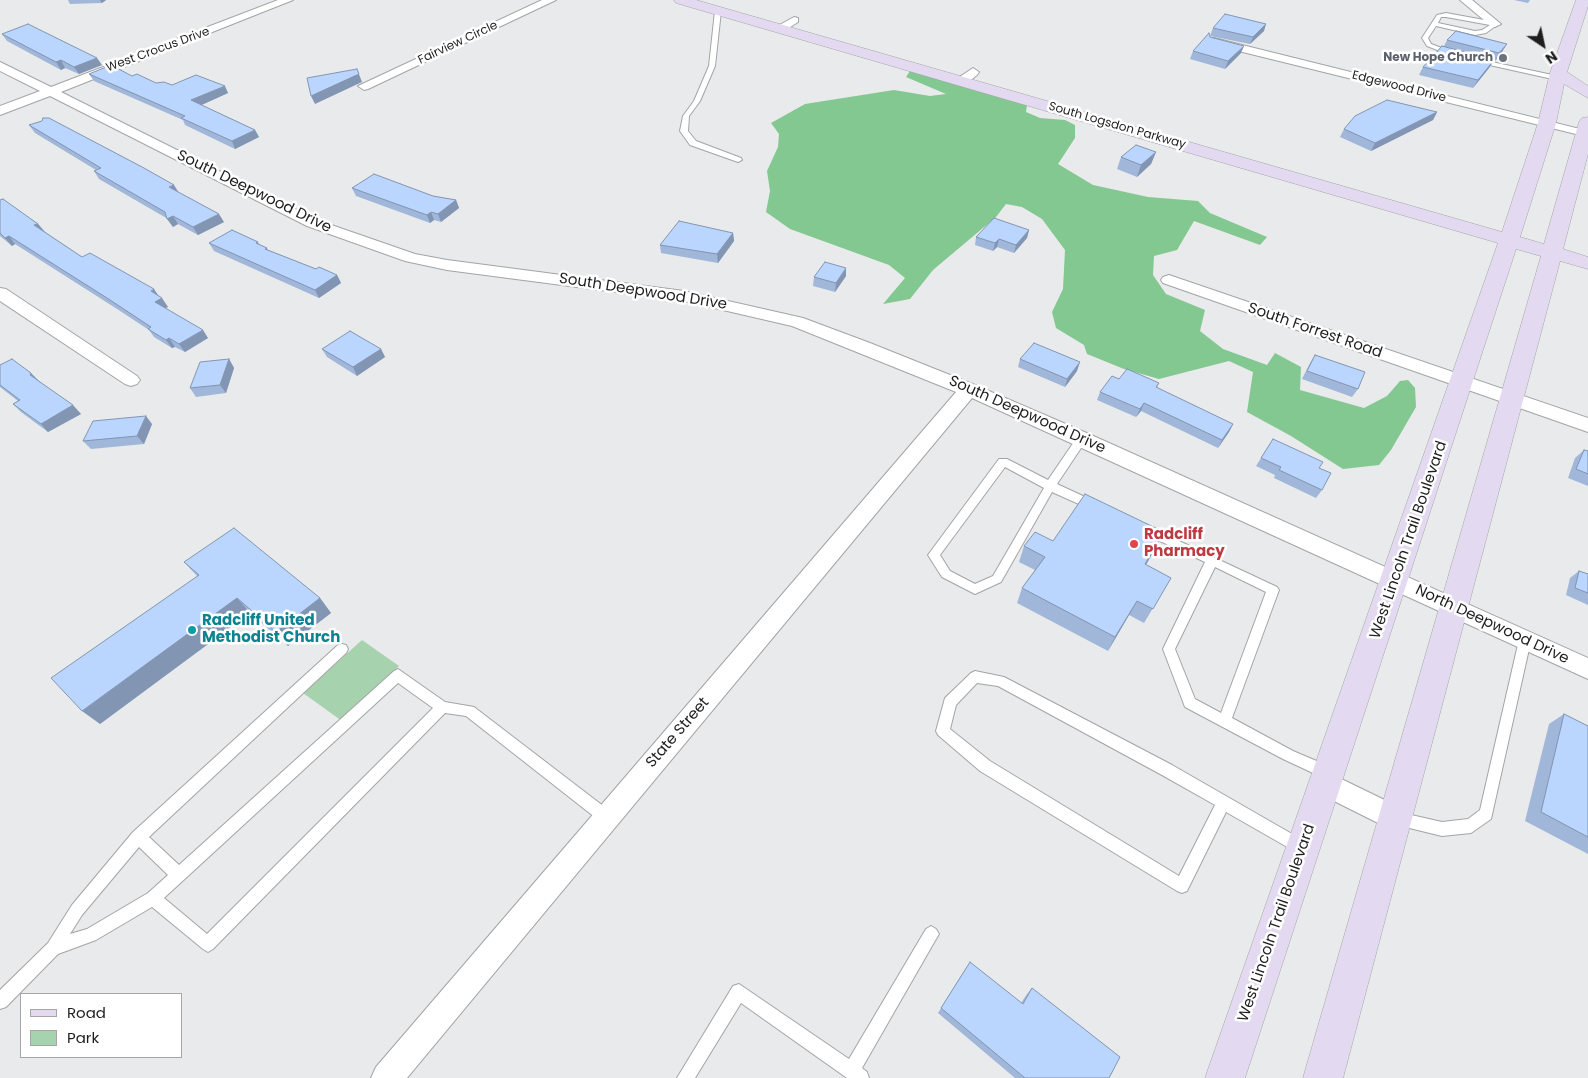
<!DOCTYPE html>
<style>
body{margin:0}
#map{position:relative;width:1588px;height:1078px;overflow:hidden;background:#e9eaeb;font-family:Poppins,sans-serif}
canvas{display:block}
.legend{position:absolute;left:20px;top:993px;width:162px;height:65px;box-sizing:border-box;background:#fff;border:1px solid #a5a5a5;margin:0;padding:6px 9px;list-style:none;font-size:15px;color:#1e1e1e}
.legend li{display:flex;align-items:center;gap:10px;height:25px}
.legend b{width:25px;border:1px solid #a5a5a5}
.north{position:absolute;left:1518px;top:20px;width:50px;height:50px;-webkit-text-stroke:4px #fff;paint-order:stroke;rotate:146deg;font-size:14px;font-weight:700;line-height:20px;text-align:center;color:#1e1e1e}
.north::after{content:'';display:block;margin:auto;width:18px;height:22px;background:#1e1e1e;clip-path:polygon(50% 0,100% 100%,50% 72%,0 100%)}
</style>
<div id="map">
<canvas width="1588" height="1078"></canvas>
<ul class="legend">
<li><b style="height:6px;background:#e3d9f0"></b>Road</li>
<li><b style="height:14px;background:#a7d2ae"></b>Park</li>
</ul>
<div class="north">N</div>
</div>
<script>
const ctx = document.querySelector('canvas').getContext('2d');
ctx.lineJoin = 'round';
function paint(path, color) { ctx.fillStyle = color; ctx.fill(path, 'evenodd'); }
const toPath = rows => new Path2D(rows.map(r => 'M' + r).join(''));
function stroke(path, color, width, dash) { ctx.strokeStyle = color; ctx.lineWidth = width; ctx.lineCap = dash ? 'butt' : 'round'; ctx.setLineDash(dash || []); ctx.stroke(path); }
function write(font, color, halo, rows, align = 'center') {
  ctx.font = font + ' Poppins,sans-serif'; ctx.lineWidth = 5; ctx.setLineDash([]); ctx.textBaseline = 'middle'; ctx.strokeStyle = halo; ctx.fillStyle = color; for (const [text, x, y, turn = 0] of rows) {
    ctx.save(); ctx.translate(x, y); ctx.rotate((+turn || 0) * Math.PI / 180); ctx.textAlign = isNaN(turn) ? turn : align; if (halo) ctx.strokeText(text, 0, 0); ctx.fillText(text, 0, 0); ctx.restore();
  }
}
paint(toPath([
 [362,640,399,666,342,721,303,693]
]), '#a7d2ae');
paint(toPath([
 [910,71,1027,105,1026,112,1040,118,1065,120,1075,125,1075,138,1058,164,1093,185,1148,197,1198,201,1210,213,1267,237,1260,245,1194,221,1177,250,1154,256,1153,275,1166,294,1205,310,1200,331,1223,349,1267,365,1275,353,1301,367,1300,390,1364,408,1387,396,1400,381,1408,380,1415,388,1416,407,1391,450,1379,465,1343,469,1291,436,1247,412,1253,372,1229,361,1159,379,1124,369,1087,354,1084,345,1056,328,1052,312,1063,289,1065,250,1042,219,1022,207,1006,204,996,217,933,270,910,299,883,304,905,278,889,265,790,229,766,212,770,191,767,171,778,147,779,134,771,123,805,104,894,90,930,96,946,94,906,77]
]), '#82c890');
const lane = toPath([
 [718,9,721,11,715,66,700,101,689,116,688,131,696,141,741,158,742,160,738,162,690,145,680,131,683,116,694,101,709,66,715,11,718,9],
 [1446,13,1495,22,1498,24,1486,33,1475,35,1436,26,1428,38,1431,44,1455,53,1455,55,1453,56,1427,46,1422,38,1437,15,1446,13],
 [1441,17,1446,17,1490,25,1482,30,1475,31,1438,23,1441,17],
 [1478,59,1557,76,1560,78,1557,80,1476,62,1476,60,1478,59],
 [1082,435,1087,439,1057,484,1098,503,1099,506,1098,509,1090,509,1052,492,1001,582,975,594,942,577,928,555,999,459,1007,459,1048,480,1078,436,1082,435],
 [1005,467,1044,488,993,576,975,584,950,571,940,555,1005,467],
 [1149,527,1277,587,1279,590,1232,718,1293,751,1333,768,1335,773,1333,778,1328,780,1283,759,1185,707,1163,649,1205,562,1145,534,1143,531,1145,528,1149,527],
 [1215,567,1266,592,1221,713,1195,699,1175,649,1215,567],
 [1525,635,1529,636,1531,640,1491,819,1471,833,1442,836,1393,824,1391,819,1393,814,1398,812,1442,822,1468,819,1480,810,1519,640,1521,636,1525,635],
 [342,644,346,645,348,649,346,653,149,837,179,865,394,671,398,669,445,702,474,707,611,812,613,817,611,822,606,824,601,822,466,716,445,713,213,949,208,952,203,949,152,907,96,940,58,954,6,1007,0,1009,0,990,48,943,72,905,133,832,338,645,342,644],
 [398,683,433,708,207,934,164,898,398,683],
 [139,847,168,875,148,893,87,929,70,934,82,915,139,847],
 [975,671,1004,677,1172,765,1306,842,1308,847,1306,852,1301,854,1296,852,1226,812,1187,891,1182,893,1177,891,980,771,938,735,936,731,945,698,971,673,975,671],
 [977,683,998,686,1162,775,1215,805,1179,876,990,761,950,729,956,705,977,683],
 [931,926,936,929,939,934,936,939,862,1068,867,1072,869,1078,847,1078,741,1003,695,1078,677,1078,733,986,739,984,849,1059,926,929,931,926]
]);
const street = toPath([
 [278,0,293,0,61,92,317,220,415,254,447,260,684,291,803,318,870,343,975,385,1089,434,1588,658,1588,679,972,398,407,1078,371,1078,376,1067,956,392,792,326,684,301,447,270,405,261,307,226,50,96,0,115,0,106,40,91,0,71,0,62,51,87,278,0],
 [542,0,556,0,368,89,364,90,358,86,542,0],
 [1460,0,1472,0,1501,24,1495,27,1491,26,1460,0],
 [794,17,798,18,798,22,784,31,776,31,776,27,794,17],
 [1214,38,1588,131,1588,137,1210,44,1208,42,1214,38],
 [973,68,979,72,977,75,966,84,958,84,956,81,958,78,973,68],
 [1169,275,1588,418,1588,432,1163,283,1161,280,1163,277,1169,275],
 [0,288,6,289,137,376,140,380,137,384,131,386,125,384,0,301,0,288],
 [1325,771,1405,810,1409,819,1405,828,1396,832,1316,792,1312,783,1316,774,1325,771]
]);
const secondary = toPath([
 [674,0,696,0,1502,232,1538,123,1550,73,1576,0,1588,0,1588,6,1567,72,1588,86,1588,98,1564,84,1556,123,1520,237,1544,244,1579,122,1582,118,1588,117,1588,154,1563,249,1588,257,1588,269,1560,261,1343,1078,1303,1078,1541,256,1516,249,1245,1078,1205,1078,1498,243,676,3,674,0]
]);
stroke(lane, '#a3a4a6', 2);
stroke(street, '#a3a4a6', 2);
stroke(secondary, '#a3a4a6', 1);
paint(lane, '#fff');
paint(street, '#fff');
paint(secondary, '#e3d9f0');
paint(toPath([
 [68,0,106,0,102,3,70,4],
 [1514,0,1530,0,1528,3],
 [1213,28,1264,31,1250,44,1210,36],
 [2,34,102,65,79,74,65,68,61,70,7,41],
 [1210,37,1241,53,1225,69,1190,59,1193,51],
 [1447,40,1502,52,1495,61,1494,61,1489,68,1473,88,1419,75,1423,67,1444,46],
 [89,74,132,76,156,83,228,93,201,105,255,130,259,137,235,149,185,125,183,120,94,81],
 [1437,112,1433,120,1371,151,1340,137,1344,129],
 [29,125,177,192,224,222,198,235,178,224,173,227,168,219,99,179,94,171,96,170,35,133],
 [1156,152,1151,164,1137,177,1117,169,1121,157],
 [352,188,433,196,456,200,459,208,441,222,434,220,430,223,356,196],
 [0,200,38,224,45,232,82,257,158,296,168,307,165,308,208,338,185,352,175,347,172,348,154,337,149,330,114,307,15,244,12,246,0,236],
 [1029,230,1027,238,1014,253,997,247,993,251,975,245,976,237],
 [733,233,734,241,718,263,661,253,660,245],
 [258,242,260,245,267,248,268,250,316,269,337,275,341,283,319,298,214,251,209,243],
 [846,276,835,292,813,286,814,277],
 [322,349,381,349,385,357,357,376,327,357],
 [1315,355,1358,389,1352,397,1302,379,1310,363],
 [229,359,234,368,226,393,196,397,190,388],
 [1020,359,1077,371,1065,387,1018,367],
 [0,365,39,381,81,414,48,432,21,412,13,404,18,401,0,387],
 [1119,379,1159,383,1157,388,1233,424,1229,432,1218,448,1141,411,1136,417,1097,400,1100,392],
 [152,424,144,444,91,449,83,441],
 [1273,439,1322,490,1316,498,1274,478,1275,475,1256,466],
 [1584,450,1588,451,1588,486,1568,478,1575,458],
 [1164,532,1146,565,1171,578,1144,623,1129,615,1108,651,1017,603,1022,588,1035,570,1019,562,1024,546,1053,541],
 [184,562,320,598,331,613,288,646,250,613,100,724,197,576],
 [1579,571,1588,574,1588,605,1566,595,1570,578],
 [1564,714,1588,726,1588,854,1525,821,1549,724],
 [966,968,1021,1003,1027,994,1032,988,1109,1078,1015,1078,938,1013]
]), '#a0b7da');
paint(toPath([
 [100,0,106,0,102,3],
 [1266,24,1264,31,1250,44,1253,37],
 [1507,44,1502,52,1495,61,1499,53],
 [1244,46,1241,53,1225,69,1228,61],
 [97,58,102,65,79,74,74,67],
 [61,60,65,68,61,70,56,62],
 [1494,60,1489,68,1473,88,1478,80],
 [357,69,362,82,315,104,311,96],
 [225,86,228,93,195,108,191,100],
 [1437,112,1433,120,1371,151,1375,143],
 [255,130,259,137,235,149,232,141],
 [1156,152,1151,164,1137,177,1141,165],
 [174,185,179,193,169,187],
 [456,200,459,208,441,222,438,214],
 [431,212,434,220,430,223,427,215],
 [219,214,224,222,198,235,193,227],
 [173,216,178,224,173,227,167,219],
 [38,224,45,232,34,225],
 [1029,230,1027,238,1014,253,1016,245],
 [733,233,734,241,718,263,717,254],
 [9,236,15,244,12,246,5,238],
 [999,239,997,247,993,251,995,243],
 [846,268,846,276,835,292,836,283],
 [337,275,341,283,319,298,315,290],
 [154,289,160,298,151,291],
 [162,298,168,307,161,310,155,302],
 [203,330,208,338,185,352,179,344],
 [169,338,175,347,172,348,166,340],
 [381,349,385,357,357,376,353,367],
 [229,359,234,368,226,393,220,385],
 [1080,362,1077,371,1065,387,1067,379],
 [31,373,39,381,30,375],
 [1144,403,1141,411,1136,417,1140,409],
 [73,405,81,414,48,432,41,424],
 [146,416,152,424,144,444,137,436],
 [1233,424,1229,432,1218,448,1222,440],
 [1164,532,1156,548,1137,579,1145,564],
 [237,598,250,613,100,724,82,711],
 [320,598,331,613,288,646,276,632],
 [1137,601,1129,615,1108,651,1115,637]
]), '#8295b2');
const building = toPath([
 [1225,14,1266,24,1253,37,1213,28,1225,14],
 [28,24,97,58,74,67,61,60,56,62,2,34,28,24],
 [1456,31,1507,44,1499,53,1447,40,1456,31],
 [1209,33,1210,37,1244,46,1228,61,1193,51,1209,33],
 [1442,46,1494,60,1478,80,1423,67,1442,46],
 [111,65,132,76,137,74,156,83,164,82,172,85,196,75,225,86,191,100,255,130,232,141,181,118,185,116,89,74,111,65],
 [357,69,359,74,311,96,307,78,357,69],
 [1387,100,1437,112,1375,143,1344,129,1355,116,1387,100],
 [43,118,49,118,144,168,174,185,169,187,219,214,193,227,173,216,167,219,165,212,94,171,101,168,29,125,42,121,43,118],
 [1136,145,1156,152,1141,165,1121,157,1136,145],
 [374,174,433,196,456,200,438,214,431,212,427,215,352,188,374,174],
 [3,199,38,224,34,225,82,257,90,253,154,289,151,291,162,298,155,302,203,330,179,344,169,338,166,340,148,329,151,327,107,298,9,236,5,238,0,233,0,200,3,199],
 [994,218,1029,230,1016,245,999,239,995,243,976,237,994,218],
 [679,221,733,233,717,254,660,245,679,221],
 [232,230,258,242,256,243,267,248,265,249,316,269,319,267,337,275,315,290,209,243,232,230],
 [825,262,846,268,836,283,814,277,825,262],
 [350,331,381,349,353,367,322,349,350,331],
 [1034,343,1080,362,1067,379,1020,359,1034,343],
 [1315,355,1365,372,1358,389,1307,371,1315,355],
 [12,359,31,373,30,375,73,405,41,424,13,404,20,400,0,385,0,365,12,359],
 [229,359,220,385,190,388,200,362,229,359],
 [1127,369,1159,383,1156,387,1233,424,1222,440,1144,403,1140,409,1100,392,1112,376,1119,379,1127,369],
 [146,416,137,436,83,441,93,421,146,416],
 [1273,439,1323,462,1319,468,1331,473,1322,490,1279,470,1281,467,1261,458,1273,439],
 [1584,450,1588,451,1588,474,1576,469,1584,450],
 [1085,494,1164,532,1145,564,1171,578,1153,609,1137,601,1115,637,1022,588,1045,557,1024,546,1035,532,1053,541,1085,494],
 [234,528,320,598,276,632,237,598,82,711,51,678,199,575,184,562,234,528],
 [1579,571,1588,574,1588,593,1575,588,1579,571],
 [1564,714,1588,726,1588,837,1541,812,1564,714],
 [970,962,1023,1004,1032,988,1120,1057,1109,1078,1025,1078,941,1008,970,962]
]);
paint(building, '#bad5fe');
stroke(building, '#8295b2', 1);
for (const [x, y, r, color] of [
 [1503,58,5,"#6b7280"],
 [1134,544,5,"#e0444e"],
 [192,630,5,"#0f9aa8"]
]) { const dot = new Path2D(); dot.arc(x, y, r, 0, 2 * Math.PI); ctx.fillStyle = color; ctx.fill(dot); stroke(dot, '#fff', 2); }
write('12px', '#1e1e1e', '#fff', [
 ["Fairview Circle",458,43,-25],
 ["West Crocus Drive",158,50,-20],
 ["Edgewood Drive",1399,87,14],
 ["South Logsdon Parkway",1117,126,16]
]);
write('bold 12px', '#5b616d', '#fff', [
 ["New Hope Church",1493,58]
], 'right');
write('15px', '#1e1e1e', '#fff', [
 ["South Deepwood Drive",254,192,26],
 ["South Deepwood Drive",643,292,9],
 ["South Forrest Road",1315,331,19],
 ["South Deepwood Drive",1027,415,24],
 ["West Lincoln Trail Boulevard",1409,540,-71],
 ["North Deepwood Drive",1492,625,25],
 ["State Street",678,733,-49],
 ["West Lincoln Trail Boulevard",1277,923,-71]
]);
write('bold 15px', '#be3a42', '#fff', [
 ["Radcliff",1144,535],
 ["Pharmacy",1144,552]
], 'left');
write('bold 15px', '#0d838f', '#fff', [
 ["Radcliff United",202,621],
 ["Methodist Church",202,638]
], 'left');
</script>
